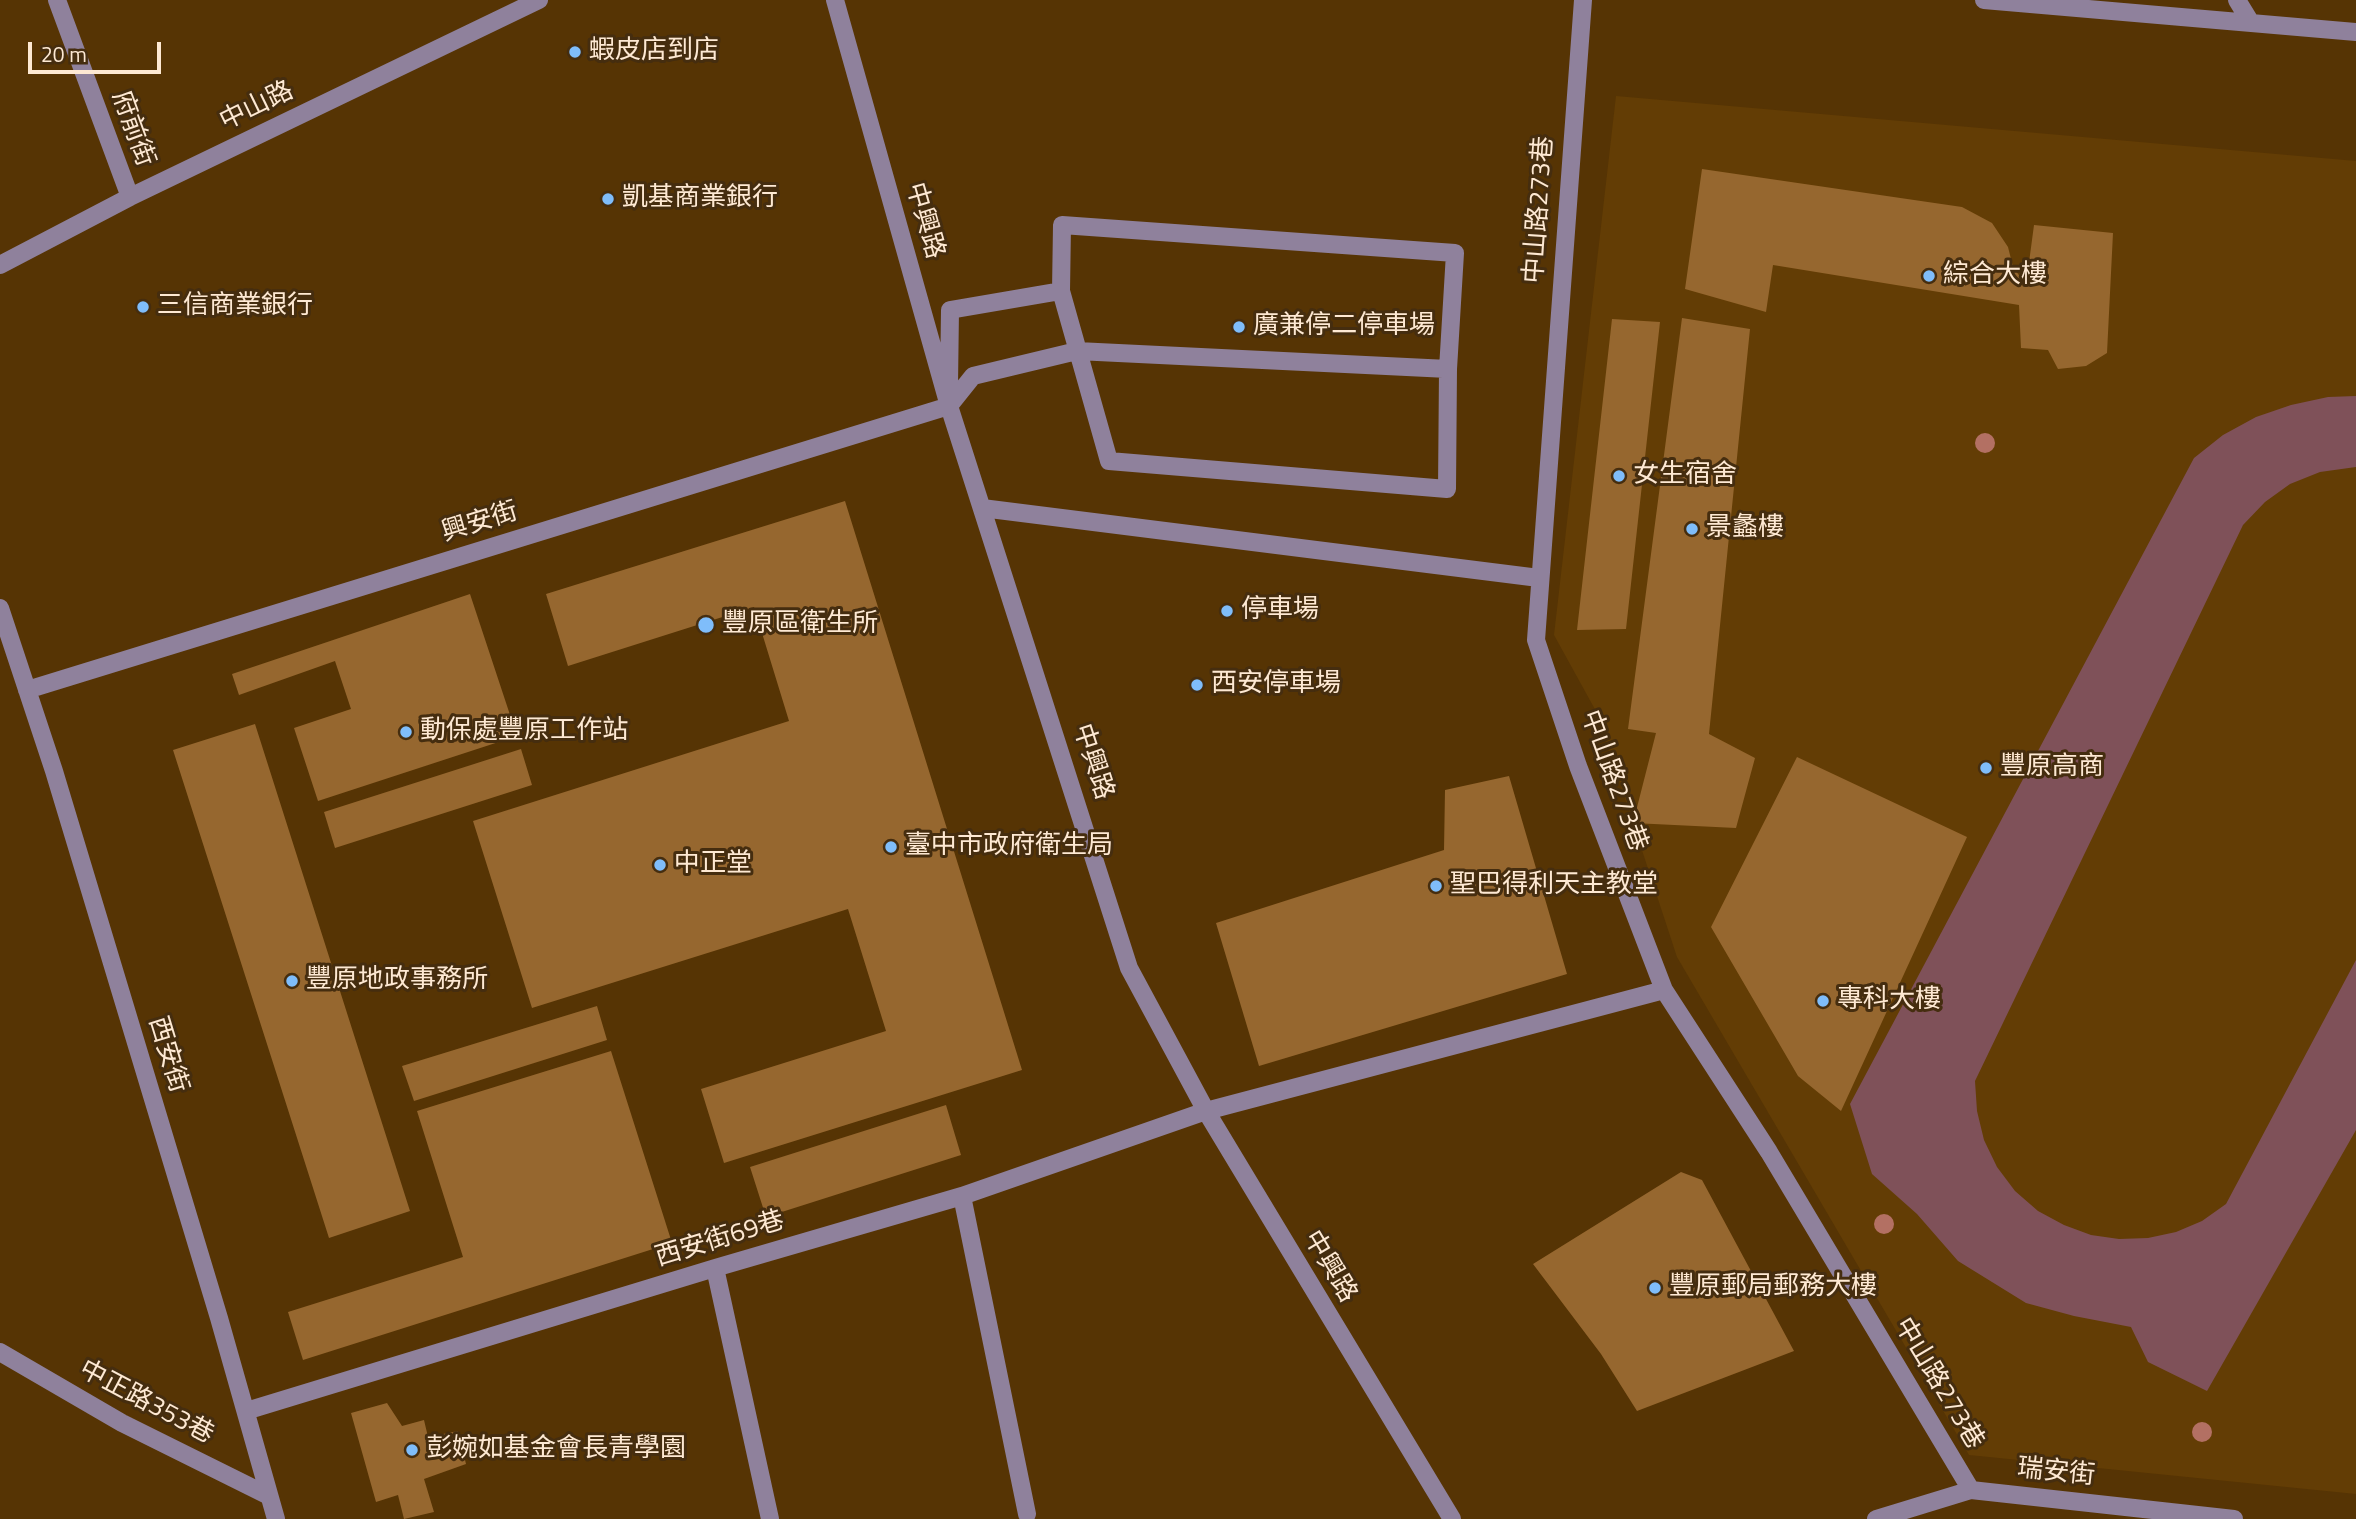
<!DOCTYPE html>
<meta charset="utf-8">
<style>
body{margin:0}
#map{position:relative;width:2356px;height:1519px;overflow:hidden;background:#563404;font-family:"Titillium Web",sans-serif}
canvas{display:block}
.scale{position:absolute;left:28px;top:42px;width:133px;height:32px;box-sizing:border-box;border:4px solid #fee9d3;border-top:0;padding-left:9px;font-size:21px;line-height:24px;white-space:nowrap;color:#fee9d3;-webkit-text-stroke:5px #452d0f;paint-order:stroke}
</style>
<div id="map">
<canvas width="2356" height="1519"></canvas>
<div class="scale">20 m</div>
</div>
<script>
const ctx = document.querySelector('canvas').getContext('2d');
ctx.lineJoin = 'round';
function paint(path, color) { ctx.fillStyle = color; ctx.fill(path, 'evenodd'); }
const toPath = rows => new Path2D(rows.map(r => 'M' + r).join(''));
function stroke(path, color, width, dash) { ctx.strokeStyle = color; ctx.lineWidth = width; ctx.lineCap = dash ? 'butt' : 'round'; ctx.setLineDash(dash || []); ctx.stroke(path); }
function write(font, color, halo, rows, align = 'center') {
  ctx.font = font + ' "Titillium Web","Noto Sans TC",sans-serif'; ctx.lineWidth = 6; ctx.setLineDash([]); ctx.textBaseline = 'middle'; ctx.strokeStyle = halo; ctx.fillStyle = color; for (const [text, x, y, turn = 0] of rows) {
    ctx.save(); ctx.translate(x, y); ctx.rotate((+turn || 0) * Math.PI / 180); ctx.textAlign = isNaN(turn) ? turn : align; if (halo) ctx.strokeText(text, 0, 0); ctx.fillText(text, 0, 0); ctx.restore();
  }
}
paint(toPath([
 [1616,96,2356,161,2356,1494,1969,1455,1677,957,1597,713,1554,635]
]), '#633d05');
paint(toPath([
 [2356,396,2356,467,2320,472,2290,484,2265,502,2243,525,1975,1081,1977,1111,1984,1140,1997,1167,2015,1191,2038,1211,2064,1225,2091,1235,2119,1239,2148,1238,2176,1232,2202,1221,2226,1204,2356,960,2356,1130,2207,1391,2148,1362,2131,1327,2074,1316,2026,1303,1958,1261,1917,1214,1872,1174,1850,1104,2194,458,2223,435,2256,417,2291,405,2328,397]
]), '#7f5159');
paint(toPath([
 [1702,169,1962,207,1992,223,2008,247,2013,267,2026,285,2034,225,2113,233,2107,353,2086,366,2058,369,2048,350,2021,348,2019,305,1773,265,1766,312,1685,289],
 [1682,318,1750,329,1709,734,1755,758,1736,828,1633,823,1656,733,1628,729],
 [1612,319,1660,322,1626,629,1577,630],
 [845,501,1022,1070,724,1163,701,1089,886,1031,848,909,532,1008,473,821,789,721,754,607,568,666,546,594],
 [470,594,517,736,318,801,294,728,351,709,335,661,239,695,232,674],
 [255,724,410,1211,329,1238,173,750],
 [521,749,532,785,335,848,324,812],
 [1797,757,1967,837,1841,1111,1798,1076,1711,927],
 [1509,776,1567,974,1259,1066,1216,923,1444,850,1445,790],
 [597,1006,607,1040,414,1101,402,1066],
 [611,1051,672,1243,303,1360,288,1312,463,1257,417,1111],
 [946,1105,961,1155,766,1217,750,1167],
 [1681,1172,1702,1180,1794,1351,1637,1411,1601,1354,1533,1264],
 [387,1403,402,1426,424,1420,428,1437,458,1431,466,1464,424,1479,434,1512,404,1519,398,1495,376,1502,351,1413]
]), '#96672f');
stroke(toPath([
 [57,0,130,197],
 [835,0,949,406,1129,968,1206,1111,1452,1519],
 [1583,0,1536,640,1578,766,1664,990,1769,1152,1971,1490],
 [1984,0,2356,32],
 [2237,0,2251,23],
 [0,265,130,197,539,0],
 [949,385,950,310,1061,291,1062,225,1455,253,1448,369,1447,489,1109,461,1061,291],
 [949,406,973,376,1077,351,1448,369],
 [982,508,1539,578],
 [0,608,54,771,219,1318,276,1519],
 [27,690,949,406],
 [962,1196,1027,1514],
 [715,1268,770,1519],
 [0,1352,122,1423,269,1496],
 [246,1411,715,1268,962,1196,1206,1111,1664,990],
 [1876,1519,1971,1490,2234,1519]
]), '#8f819c', 18);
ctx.fillStyle = '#b37063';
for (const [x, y] of [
 [1985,443],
 [1884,1224],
 [2202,1432]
]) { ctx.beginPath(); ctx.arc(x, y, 10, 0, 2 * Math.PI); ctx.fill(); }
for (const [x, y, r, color] of [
 [575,52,7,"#7fbdfa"],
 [608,199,7,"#7fbdfa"],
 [1929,276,7,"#7fbdfa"],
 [143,307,7,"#7fbdfa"],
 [1239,327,7,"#7fbdfa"],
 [1619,476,7,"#7fbdfa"],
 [1692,529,7,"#7fbdfa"],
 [1227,611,7,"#7fbdfa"],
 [706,625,9,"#7fbdfa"],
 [1197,685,7,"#7fbdfa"],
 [406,732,7,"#7fbdfa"],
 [1986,768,7,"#7fbdfa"],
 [891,847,7,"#7fbdfa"],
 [660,865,7,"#7fbdfa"],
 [1436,886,7,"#7fbdfa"],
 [292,981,7,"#7fbdfa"],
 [1823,1001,7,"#7fbdfa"],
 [1655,1288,7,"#7fbdfa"],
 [412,1450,7,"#7fbdfa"]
]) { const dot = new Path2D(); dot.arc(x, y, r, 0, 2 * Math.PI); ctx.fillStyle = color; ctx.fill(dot); stroke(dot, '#452d0f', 2.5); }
write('26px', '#fee9d3', '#452d0f', [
 ["蝦皮店到店",589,52],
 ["凱基商業銀行",622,199],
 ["綜合大樓",1943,276],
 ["三信商業銀行",157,307],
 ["廣兼停二停車場",1253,327],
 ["女生宿舍",1633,476],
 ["景蠡樓",1706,529],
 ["停車場",1241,611],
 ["豐原區衛生所",722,625],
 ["西安停車場",1211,685],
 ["動保處豐原工作站",420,732],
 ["豐原高商",2000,768],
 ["臺中市政府衛生局",905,847],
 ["中正堂",674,865],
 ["聖巴得利天主教堂",1450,886],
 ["豐原地政事務所",306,981],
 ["專科大樓",1837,1001],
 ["豐原郵局郵務大樓",1669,1288],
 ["彭婉如基金會長青學園",426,1450]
], 'left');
write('26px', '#fee9d3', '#452d0f', [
 ["中山路",257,107,-26],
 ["府前街",132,129,70],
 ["中山路273巷",1540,210,-86],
 ["中興路",924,221,74],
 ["興安街",480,523,-17],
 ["中興路",1092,762,72],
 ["中山路273巷",1613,781,70],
 ["西安街",167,1055,73],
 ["西安街69巷",720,1240,-17],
 ["中興路",1329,1267,59],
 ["中山路273巷",1938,1384,59],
 ["中正路353巷",146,1403,28],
 ["瑞安街",2056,1473,6]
]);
</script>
